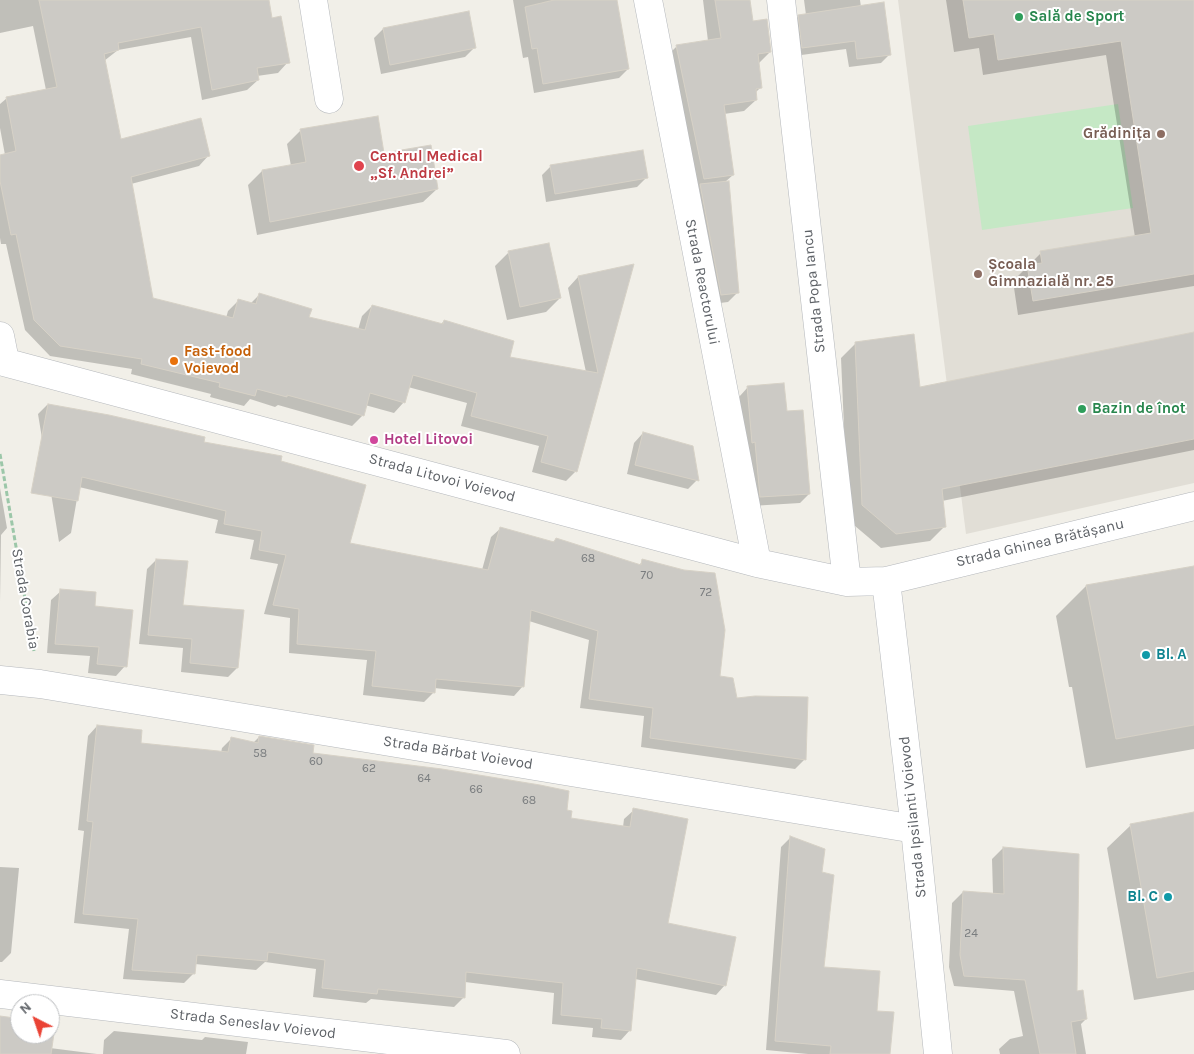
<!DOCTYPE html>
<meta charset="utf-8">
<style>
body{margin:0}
#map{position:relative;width:1194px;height:1054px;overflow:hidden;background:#f1efe8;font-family:Karla,sans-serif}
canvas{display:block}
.north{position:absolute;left:10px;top:994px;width:50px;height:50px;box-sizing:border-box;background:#fff;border:1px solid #bfc1c3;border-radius:50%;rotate:319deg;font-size:14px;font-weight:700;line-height:20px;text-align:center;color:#5f6368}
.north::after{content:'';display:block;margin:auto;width:18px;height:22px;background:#ea4335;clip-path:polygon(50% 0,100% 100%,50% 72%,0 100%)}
</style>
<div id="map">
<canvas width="1194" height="1054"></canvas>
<div class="north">N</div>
</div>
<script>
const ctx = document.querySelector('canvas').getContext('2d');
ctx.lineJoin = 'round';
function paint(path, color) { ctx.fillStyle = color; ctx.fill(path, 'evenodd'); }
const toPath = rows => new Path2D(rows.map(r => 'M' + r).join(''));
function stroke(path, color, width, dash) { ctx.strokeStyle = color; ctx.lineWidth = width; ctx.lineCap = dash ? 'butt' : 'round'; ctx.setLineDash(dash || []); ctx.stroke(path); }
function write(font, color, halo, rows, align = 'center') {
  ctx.font = font + ' Karla,sans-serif'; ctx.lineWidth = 4; ctx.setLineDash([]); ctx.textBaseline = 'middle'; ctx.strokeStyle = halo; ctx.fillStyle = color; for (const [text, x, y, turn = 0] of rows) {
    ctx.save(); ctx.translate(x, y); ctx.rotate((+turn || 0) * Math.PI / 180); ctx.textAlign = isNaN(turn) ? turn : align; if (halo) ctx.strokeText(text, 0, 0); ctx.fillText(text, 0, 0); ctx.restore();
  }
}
paint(toPath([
 [898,0,1194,0,1194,483,966,534]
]), '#e1ded6');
paint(toPath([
 [1118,104,1133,208,982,230,968,126]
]), '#c5e8c5');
paint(toPath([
 [0,0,268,0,271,19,288,62,278,73,257,76,258,80,247,90,202,100,191,37,118,50,104,61,120,140,209,155,199,166,131,184,152,299,226,318,228,311,238,301,250,304,259,295,308,318,358,330,362,316,372,306,440,325,444,321,508,358,586,372,568,288,578,277,633,265,576,471,566,481,532,472,539,446,461,426,467,403,408,387,404,402,394,413,365,405,363,415,352,426,278,405,275,407,250,399,244,406,210,397,211,394,131,374,132,369,50,356,25,330,6,244,1,244,0,238,0,156,5,155,0,128,0,104,7,98,46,90,33,26,0,33],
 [513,0,616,0,628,69,619,78,534,93,528,57,523,58],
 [703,0,749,0,752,23,770,52,758,64,761,87,755,93,756,100,744,111,724,114,733,175,725,182,738,292,728,302,712,304,666,57,677,46,708,41],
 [804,0,860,0,861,7,889,55,881,63,849,67,846,49,794,56,790,25,799,16,806,15],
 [946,0,1194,0,1194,286,1018,315,1013,281,1041,253,1135,237,1106,55,983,75,979,48,954,52],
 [468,12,474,48,465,57,381,74,374,38,383,29],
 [301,130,383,155,437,189,423,202,257,235,248,185,262,171,291,166,287,144],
 [551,166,646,178,637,187,546,202,542,175],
 [509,252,560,298,546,312,507,320,495,266],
 [1194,334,1194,450,942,501,945,526,930,541,881,548,848,520,841,358,856,343,919,389],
 [748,387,786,413,809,494,800,503,751,506,739,397],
 [47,405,109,416,202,443,279,461,349,544,482,570,491,537,501,528,552,543,556,539,638,566,643,561,719,677,736,699,805,759,795,769,641,747,644,716,580,708,589,640,529,621,523,686,514,696,434,688,433,693,424,702,363,695,367,660,289,653,290,618,264,614,278,564,250,559,254,540,215,533,218,520,79,487,71,533,59,542,38,414],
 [643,433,697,480,688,489,627,474,634,443],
 [0,488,7,528,1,535,0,602],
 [156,560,182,606,237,668,228,677,181,672,183,648,139,644,147,569],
 [1194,567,1194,749,1086,768,1072,687,1069,687,1056,616,1086,586],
 [61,591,94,607,125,666,116,676,88,673,90,656,47,653,51,600],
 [97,726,140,744,221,753,222,748,232,738,253,743,259,737,311,754,565,811,569,819,623,827,624,819,634,810,667,924,725,985,716,995,635,979,630,1030,621,1040,592,1037,593,1028,552,1024,554,993,465,982,464,997,454,1007,371,999,366,1003,313,997,316,969,265,962,256,970,195,964,194,973,184,983,123,979,129,929,74,923,84,831,78,830,88,736],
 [1194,813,1194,990,1134,1000,1107,848,1131,825],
 [790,838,823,968,876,1012,889,1054,808,1054,766,1050,781,847],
 [1003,848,1075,993,1086,1019,1081,1024,1086,1054,1000,1054,999,1049,1010,1039,1023,1036,1014,991,954,986,949,967,952,903,963,892,993,894,992,859],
 [0,867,19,868,11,953,2,962,0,962],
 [16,1016,20,1016,20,1034,50,1034,50,1021,50,1048,97,1054,0,1054,0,1017,12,1019],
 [114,1031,202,1040,205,1037,248,1042,246,1054,103,1054,104,1040]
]), '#0003');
const building = toPath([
 [39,0,269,0,272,18,281,16,290,63,257,68,259,80,212,90,201,27,118,43,119,50,104,54,121,139,201,118,210,156,131,177,153,298,233,318,238,299,256,304,259,293,312,309,309,317,365,330,372,305,443,324,444,320,514,341,510,357,598,373,578,276,634,264,577,472,541,462,548,436,471,416,477,393,413,375,405,403,370,393,364,416,287,395,287,397,257,389,255,396,219,387,220,383,141,364,142,359,60,346,34,320,16,234,11,235,0,181,0,155,16,151,6,97,57,87,39,0],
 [554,0,617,0,629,69,543,84,537,48,532,49,525,7,554,0],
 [715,0,750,0,753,21,767,19,771,52,758,54,762,88,756,89,757,100,724,105,734,175,704,179,676,45,721,38,715,0],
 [963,0,1194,0,1194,274,1033,301,1027,265,1042,263,1040,251,1151,233,1121,41,998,60,994,34,969,38,963,0],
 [884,2,891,55,857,59,855,41,802,48,798,15,884,2],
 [469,11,476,48,390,65,383,28,469,11],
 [378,116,384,153,431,145,438,189,270,222,262,170,306,162,300,129,378,116],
 [643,150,648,178,555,194,550,165,643,150],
 [729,181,739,293,721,295,700,184,729,181],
 [549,243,561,298,520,307,508,251,549,243],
 [1194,332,1194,439,942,489,946,527,896,534,862,505,855,342,914,334,920,387,1194,332],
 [784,383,787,411,803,410,810,494,760,497,755,442,752,443,747,386,784,383],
 [48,404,109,415,205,437,204,442,282,456,281,461,366,485,350,543,488,570,500,527,554,542,556,538,641,565,642,559,684,570,715,573,725,630,720,676,733,678,737,698,755,696,808,697,806,760,650,738,653,708,589,699,598,631,531,610,524,687,436,679,435,693,372,686,376,651,297,644,299,609,273,605,286,555,259,550,262,531,224,524,226,511,82,477,78,501,31,493,48,404],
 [643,432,693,446,699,481,635,465,643,432],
 [156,559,188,561,183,605,244,610,238,668,190,663,192,639,148,635,156,559],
 [1194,566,1194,725,1116,739,1086,585,1194,566],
 [60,589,96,592,95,606,133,610,127,667,97,664,99,647,55,644,60,589],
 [97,725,142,730,141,743,228,752,231,737,258,743,259,736,314,745,313,753,442,769,540,785,569,791,567,810,572,811,571,818,630,827,633,808,688,819,668,923,736,937,726,986,637,968,631,1031,601,1028,602,1019,561,1015,563,983,466,972,465,998,378,989,377,994,322,988,325,960,268,952,267,961,197,955,195,974,132,970,138,919,83,914,93,822,87,821,97,725],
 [1194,812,1194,971,1157,978,1130,824,1194,812],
 [790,836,825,849,822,872,834,875,824,967,880,971,877,1011,894,1012,890,1054,830,1054,831,1046,775,1041,790,836],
 [1003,847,1079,854,1077,991,1083,990,1087,1019,1071,1022,1076,1054,1040,1054,1025,980,964,976,960,955,963,891,1004,894,1003,847],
 [15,1014,20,1015,20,1034,50,1034,50,1019,56,1020,51,1054,0,1054,0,1016,15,1018,15,1014]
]);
paint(building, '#cccac5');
stroke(building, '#d6d1c6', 1);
const minor = toPath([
 [313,0,329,99],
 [648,0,757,563],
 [781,0,847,582],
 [0,336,5,361],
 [0,361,757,563,847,582,886,581,1194,506],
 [886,581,915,829,938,1054],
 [0,680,40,684,915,829],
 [0,994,506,1054]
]);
stroke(minor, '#b5b8bc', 29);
stroke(toPath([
 [0,454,34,651]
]), '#9cc7a9', 3, [5, 2.5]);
stroke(minor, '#fff', 28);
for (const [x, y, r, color] of [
 [1019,17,5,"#2e9e5b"],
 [1161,134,5,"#8d6e63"],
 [359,166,6,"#e0444e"],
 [978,274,5,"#8d6e63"],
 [174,361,5,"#e8710a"],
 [1082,409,5,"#2e9e5b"],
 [374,440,5,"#d1479c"],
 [1146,655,5,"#0f9aa8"],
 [1168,897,5,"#0f9aa8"]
]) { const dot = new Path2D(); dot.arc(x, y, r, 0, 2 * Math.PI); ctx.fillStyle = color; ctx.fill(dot); stroke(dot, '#fff', 2); }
write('12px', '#7a7d7f', null, [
 ["68",588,559],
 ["70",647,576],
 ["72",706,593],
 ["58",260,754],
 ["60",316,762],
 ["62",369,769],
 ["64",424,779],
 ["66",476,790],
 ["68",529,801],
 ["24",971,934]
]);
write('bold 15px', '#27864d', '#fff', [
 ["Sală de Sport",1029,17],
 ["Bazin de înot",1092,409]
], 'left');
write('bold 15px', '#785e54', '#fff', [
 ["Grădinița",1151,134],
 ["Școala",988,265,"left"],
 ["Gimnazială nr. 25",988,282,"left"]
], 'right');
write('bold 15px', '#be3a42', '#fff', [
 ["Centrul Medical",370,157],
 ["„Sf. Andrei”",370,174]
], 'left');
write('15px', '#5f6368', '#fff', [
 ["Strada Reactorului",702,282,79],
 ["Strada Popa Iancu",814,291,-96],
 ["Strada Litovoi Voievod",442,478,15],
 ["Strada Ghinea Brătășanu",1040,543,-13],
 ["Strada Corabia",25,599,80],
 ["Strada Bărbat Voievod",458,753,9],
 ["Strada Ipsilanti Voievod",913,817,-96],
 ["Strada Seneslav Voievod",253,1024,7]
]);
write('bold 15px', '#c56008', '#fff', [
 ["Fast-food",184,352],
 ["Voievod",184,369]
], 'left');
write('bold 15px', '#b23c85', '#fff', [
 ["Hotel Litovoi",384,440]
], 'left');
write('bold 15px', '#0d838f', '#fff', [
 ["Bl. A",1156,655],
 ["Bl. C",1158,897,"right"]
], 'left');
</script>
